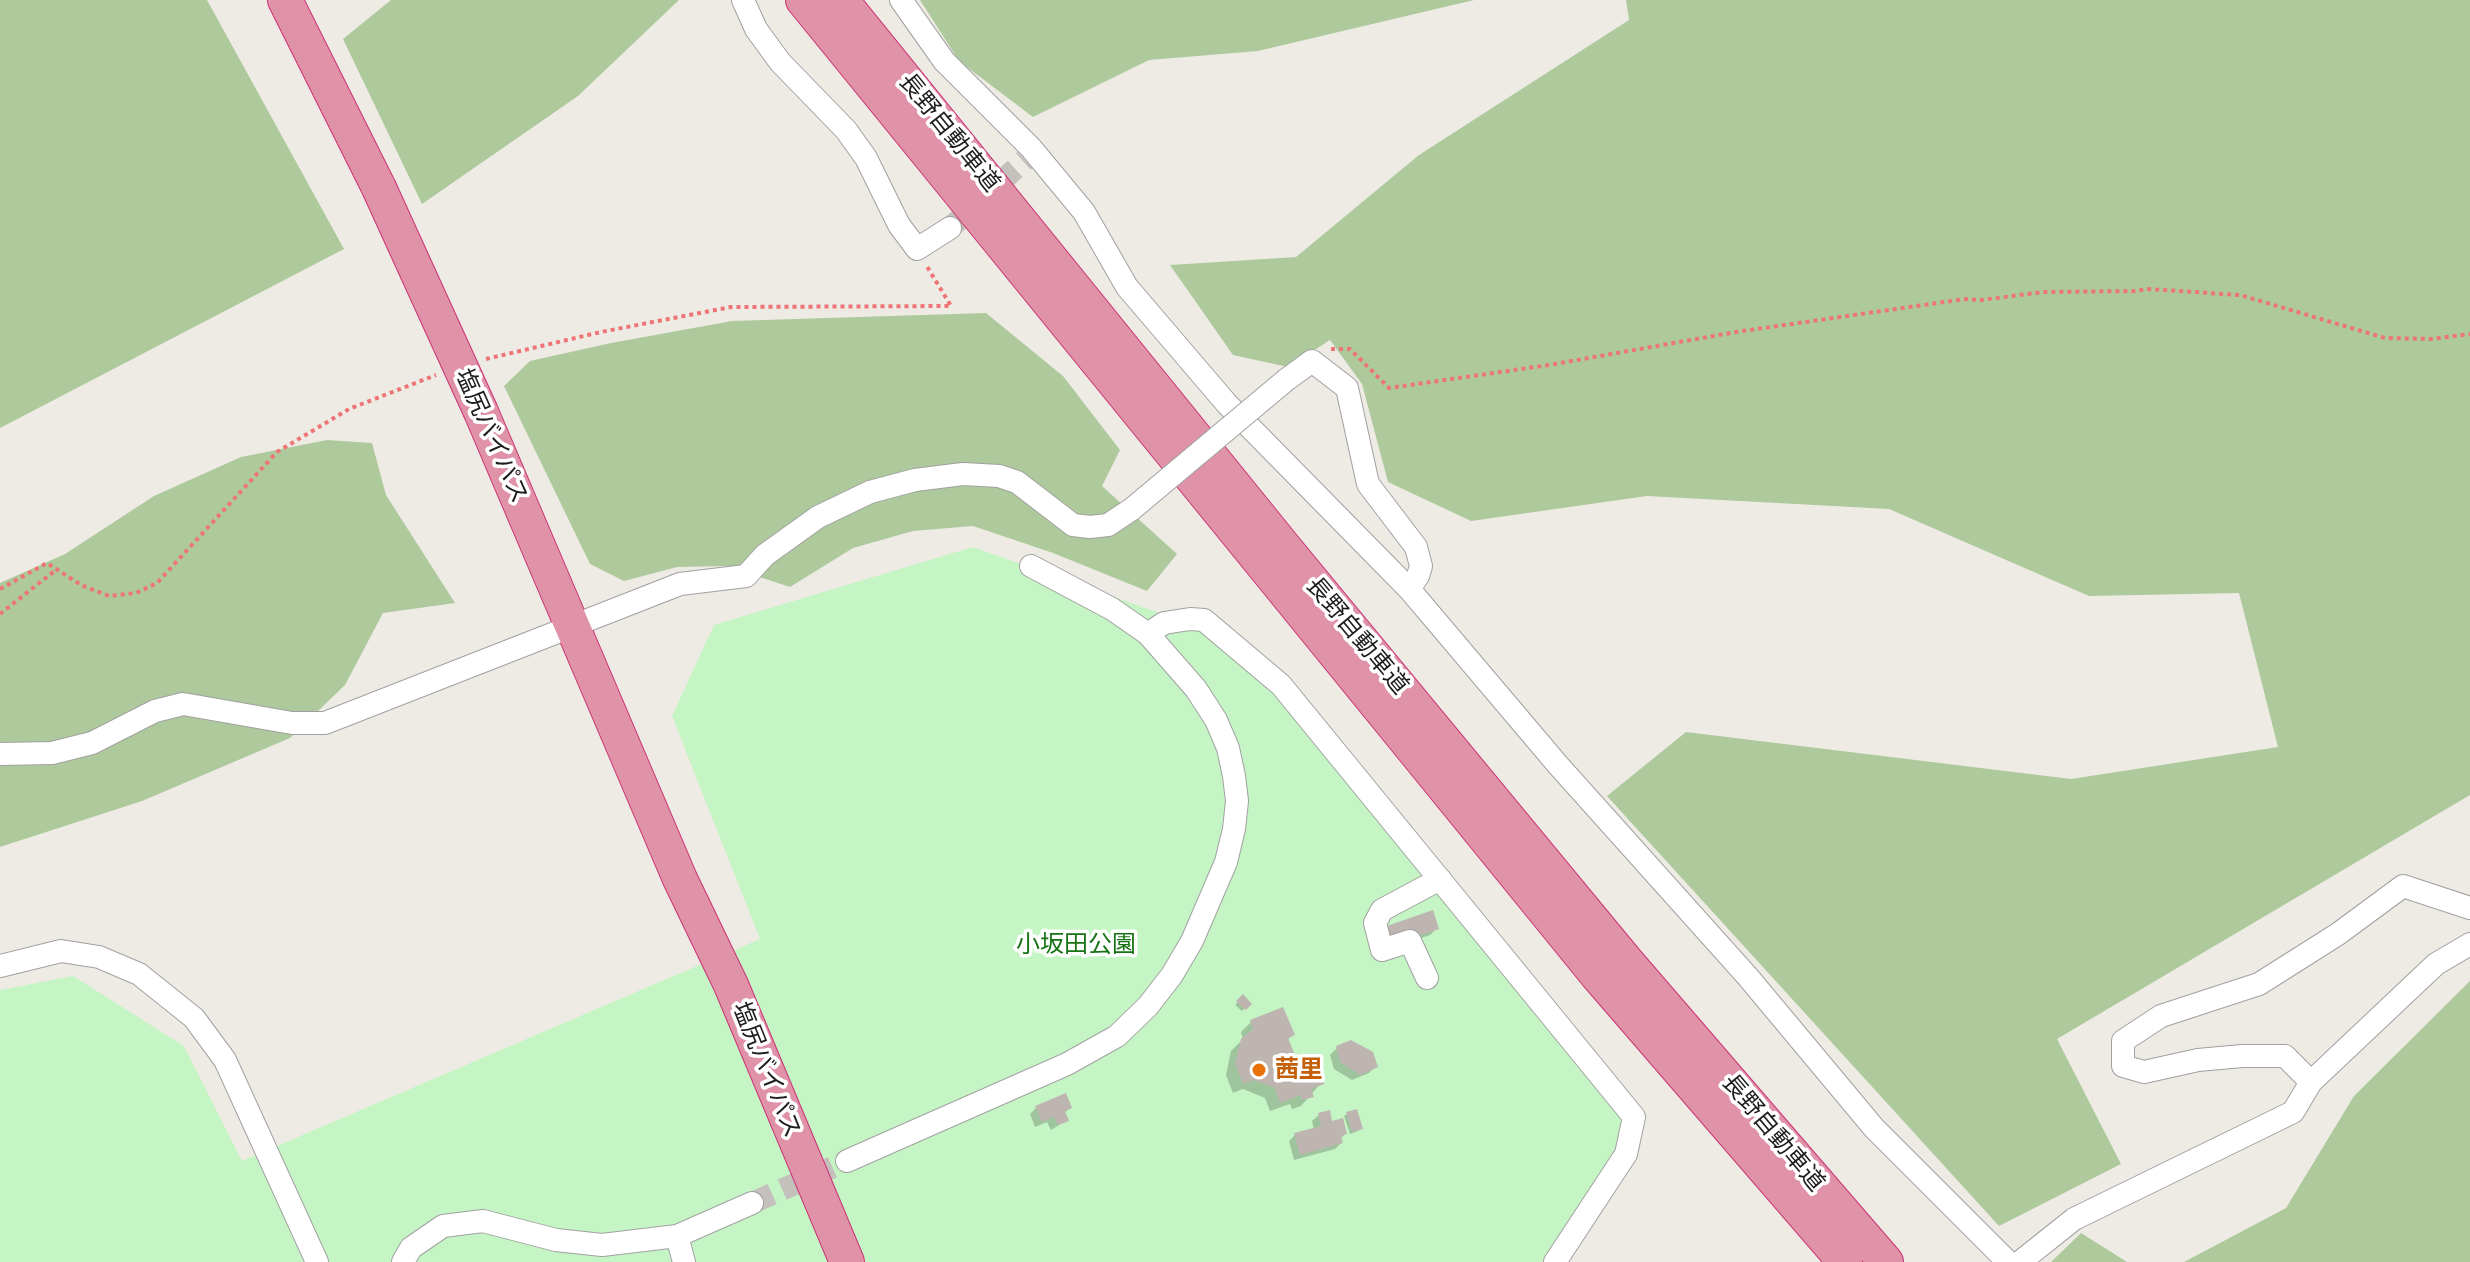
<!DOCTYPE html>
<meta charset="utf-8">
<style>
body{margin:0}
canvas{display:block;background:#eeeae4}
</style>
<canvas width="2470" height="1262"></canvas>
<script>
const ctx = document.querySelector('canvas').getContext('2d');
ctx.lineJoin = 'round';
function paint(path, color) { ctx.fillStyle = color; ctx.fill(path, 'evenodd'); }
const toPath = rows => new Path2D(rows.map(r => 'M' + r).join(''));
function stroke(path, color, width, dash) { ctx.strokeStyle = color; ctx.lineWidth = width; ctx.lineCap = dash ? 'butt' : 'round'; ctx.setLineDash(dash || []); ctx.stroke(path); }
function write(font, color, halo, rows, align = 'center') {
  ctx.font = font + ' Karla,"Noto Sans JP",sans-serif'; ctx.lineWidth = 7; ctx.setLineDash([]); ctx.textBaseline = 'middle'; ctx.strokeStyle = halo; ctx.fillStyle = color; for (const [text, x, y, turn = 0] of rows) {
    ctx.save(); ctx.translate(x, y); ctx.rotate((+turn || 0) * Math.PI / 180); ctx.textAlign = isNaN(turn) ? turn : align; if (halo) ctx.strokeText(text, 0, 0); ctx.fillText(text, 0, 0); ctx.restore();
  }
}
paint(toPath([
 [0,0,207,0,344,249,0,428],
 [391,0,679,0,578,96,422,204,343,39],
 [920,0,1474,0,1258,51,1149,60,1033,117,959,61],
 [1626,0,2470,0,2470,795,2057,1039,2121,1164,1999,1226,1607,796,1686,732,2071,779,2278,747,2239,593,2089,596,1889,509,1647,496,1471,521,1388,482,1362,384,1330,340,1288,367,1233,355,1170,265,1296,257,1419,155,1629,20],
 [986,313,1063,376,1120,450,1102,486,1177,554,1147,591,1053,553,973,526,913,531,853,548,790,587,726,566,677,567,624,581,590,564,504,386,530,361,611,343,732,321],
 [327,440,372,443,386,495,455,603,383,613,345,685,290,738,142,801,0,847,0,583,65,554,154,496,241,457],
 [2470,981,2470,1262,2184,1262,2286,1208,2354,1096],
 [2081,1233,2127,1262,2051,1262]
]), '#aeca9c');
paint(toPath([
 [973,547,1199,627,1278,695,1636,1127,1542,1262,0,1262,0,990,73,976,184,1046,242,1161,760,939,672,716,714,625]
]), '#c5f5c4');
paint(toPath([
 [1437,928,1430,935,1381,951],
 [1243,997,1250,1004,1242,1011,1235,1005],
 [1251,1022,1293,1035,1287,1040,1301,1074,1321,1083,1301,1106,1292,1109,1290,1104,1270,1111,1265,1098,1243,1089,1233,1093,1226,1075,1231,1051,1243,1039,1241,1032],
 [1337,1048,1376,1066,1369,1073,1352,1080,1334,1069,1330,1055],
 [1036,1108,1070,1108,1064,1113,1067,1120,1051,1130,1047,1122,1035,1127,1030,1114],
 [1347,1114,1361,1128,1358,1131,1350,1134,1344,1116],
 [1319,1115,1345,1134,1340,1139,1341,1143,1335,1149,1294,1160,1289,1141,1295,1135,1314,1130,1312,1121]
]), '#0003');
paint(toPath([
 [1433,910,1439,929,1388,946,1381,928],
 [1243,994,1252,1004,1246,1010,1236,1001],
 [1283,1007,1295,1035,1288,1038,1302,1072,1317,1067,1324,1084,1311,1089,1314,1097,1302,1100,1300,1095,1280,1103,1275,1088,1254,1080,1243,1084,1235,1063,1241,1039,1253,1029,1250,1020],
 [1351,1040,1373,1052,1378,1067,1360,1075,1340,1062,1336,1046],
 [1066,1093,1072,1108,1065,1111,1069,1121,1058,1125,1054,1117,1042,1122,1035,1106],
 [1357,1109,1363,1129,1352,1132,1346,1112],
 [1330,1110,1332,1121,1343,1118,1347,1134,1341,1136,1343,1143,1300,1155,1294,1133,1321,1126,1318,1113]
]), '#beb5b1');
stroke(toPath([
 [950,228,1025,160],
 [752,1203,847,1161]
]), '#c4c1bc', 22, [22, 11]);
const minor = toPath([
 [743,0,756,29,780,62,846,130,866,158,899,225,917,249,950,228],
 [901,0,944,61,1031,148,1084,212,1127,287,1227,404,1409,589,1558,765,1748,977,1874,1128,2008,1262],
 [1286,380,1312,361,1347,388,1368,484,1416,547,1421,566,1418,576,1409,589],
 [1148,634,1164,623,1190,619,1204,620,1281,685,1634,1117,1626,1154,1555,1262],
 [0,754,52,753,92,743,155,711,183,704,292,723,325,723,680,584,746,576,765,555,818,517,870,492,915,480,963,474,999,476,1017,482,1073,525,1090,527,1108,525,1132,509],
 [0,966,61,951,99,957,139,974,194,1018,225,1060,317,1262],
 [1427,978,1410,941,1382,950,1375,923,1382,910,1440,879],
 [2311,1082,2436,964,2470,944],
 [847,1161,1067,1064,1117,1036,1148,1006,1172,975,1192,941,1226,862,1234,829,1237,801,1234,776,1228,748,1216,720,1196,689,1148,634,1112,609,1031,566],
 [677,1236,684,1262],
 [403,1262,411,1248,443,1226,483,1221,556,1240,602,1245,677,1236,752,1203],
 [2020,1262,2074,1219,2293,1112,2311,1082,2285,1056,2242,1056,2198,1060,2144,1072,2123,1066,2123,1041,2161,1016,2259,984,2338,934,2403,886,2470,908]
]);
const highway = toPath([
 [285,0,379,188],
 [803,0,1597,975,1845,1262],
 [841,0,1284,547,1627,962,1886,1262],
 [481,412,680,879,731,985,847,1262]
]);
stroke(minor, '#a1a1a1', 24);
stroke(highway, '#cb3276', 36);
stroke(toPath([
 [1331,349,1350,349,1389,388,1549,365,1736,332,1965,299,1981,300,2044,292,2135,291,2147,289,2240,295,2385,338,2431,339,2470,334],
 [486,359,601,332,731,307,951,306,926,265],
 [0,589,47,563,81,585,109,596,136,593,157,583,277,452,349,409,436,375],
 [0,614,57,569]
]), '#ee7575', 4, [4, 4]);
stroke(minor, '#fff', 22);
stroke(highway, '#df92a8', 34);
const minorBridge = toPath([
 [1132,509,1286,380]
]);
const highwayBridge = toPath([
 [379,188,481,412]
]);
stroke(minorBridge, '#a1a1a1', 24, []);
stroke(highwayBridge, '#cb3276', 36, []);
stroke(minorBridge, '#fff', 22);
stroke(highwayBridge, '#df92a8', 34);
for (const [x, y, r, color] of [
 [1259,1070,8,"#e8710a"]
]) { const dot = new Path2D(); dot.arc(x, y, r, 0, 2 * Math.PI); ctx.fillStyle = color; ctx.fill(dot); stroke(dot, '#fff', 3); }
write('24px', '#1d1d1d', '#fff', [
 ["長野自動車道",949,133,51],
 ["塩尻バイパス",491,436,66],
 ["長野自動車道",1357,636,50],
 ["塩尻バイパス",766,1070,68],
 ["長野自動車道",1773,1133,50]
]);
write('24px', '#167314', '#fff', [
 ["小坂田公園",1076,945]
]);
write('bold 24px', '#c56008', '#fff', [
 ["茜里",1275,1070]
], 'left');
</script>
